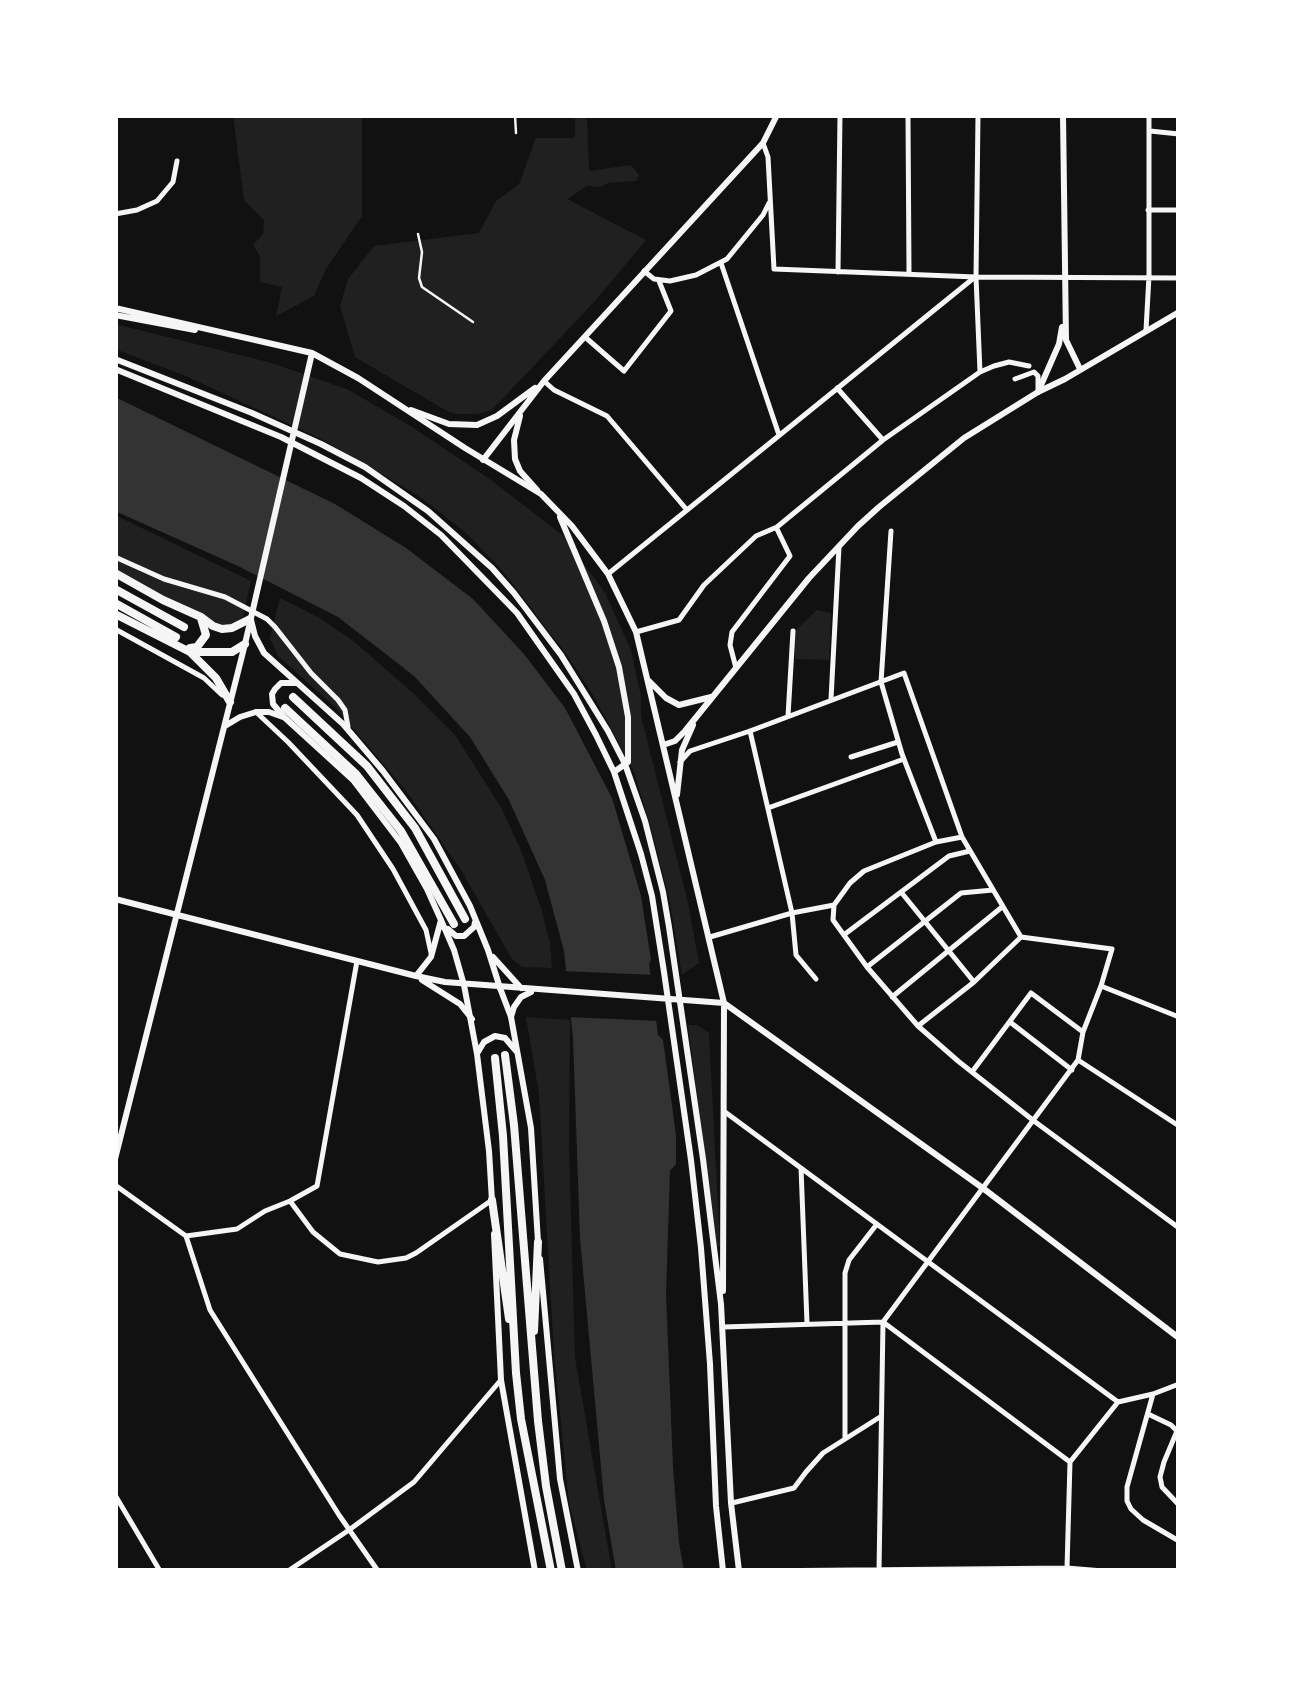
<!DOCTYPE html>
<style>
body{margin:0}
#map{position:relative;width:1294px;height:1686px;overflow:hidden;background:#111;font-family:"Sofia Sans Condensed",sans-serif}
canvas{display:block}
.frame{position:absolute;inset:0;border:118px solid #fff;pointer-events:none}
</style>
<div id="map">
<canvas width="1294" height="1686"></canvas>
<div class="frame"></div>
</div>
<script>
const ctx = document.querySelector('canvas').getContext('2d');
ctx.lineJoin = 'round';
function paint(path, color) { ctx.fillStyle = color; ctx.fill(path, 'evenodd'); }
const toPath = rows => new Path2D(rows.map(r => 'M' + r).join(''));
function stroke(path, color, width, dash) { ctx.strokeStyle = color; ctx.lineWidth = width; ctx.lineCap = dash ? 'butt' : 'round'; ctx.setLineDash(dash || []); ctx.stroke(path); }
paint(toPath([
 [233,115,362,115,362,216,326,269,314,296,276,316,282,287,260,282,260,256,253,245,263,234,264,220,244,200],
 [575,115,587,115,589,171,631,165,639,175,636,181,608,183,600,187,587,186,567,199,646,240,595,301,492,410,478,414,456,414,447,411,355,357,340,306,348,279,374,246,479,233,496,201,519,184,536,138,575,138],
 [115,324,272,363,349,390,412,427,491,480,565,537,605,593,631,650,641,696,641,716,688,903,699,963,682,975,669,898,652,832,634,772,596,700,567,655,502,570,467,534,446,517,420,497,367,465,321,439,186,376,115,349],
 [115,515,251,581,243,617,227,628,213,626,203,613,115,575],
 [280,598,323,620,357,644,413,693,455,735,502,809,522,853,542,911,550,944,552,968,522,967,512,959,461,870,407,792,335,707,278,656,270,638],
 [817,610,831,613,829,660,795,659,795,631],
 [526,1017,570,1020,569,1148,575,1358,612,1571,587,1571,569,1503,554,1355,539,1094],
 [688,1025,697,1025,709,1033,720,1245,717,1248]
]), '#202020');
paint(toPath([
 [115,397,335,504,406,548,473,599,524,654,565,708,612,798,641,896,651,960,649,964,658,1035,663,1040,676,1135,676,1164,670,1171,666,1293,673,1467,679,1543,684,1571,616,1571,604,1500,580,1238,573,1038,564,951,545,880,509,800,470,737,414,676,338,617,238,566,115,511]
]), '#333');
paint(toPath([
 [561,971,655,975,661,1021,566,1017]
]), '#111');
stroke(toPath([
 [515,115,516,133],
 [418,234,422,252,419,278,422,287,473,322]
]), '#f5f5f5', 2.5);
stroke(toPath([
 [908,115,909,272],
 [1150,131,1179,134],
 [763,143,768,157,774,269,976,277,1179,278],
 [1148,210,1179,210],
 [115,214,137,210,157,201,173,182,177,161],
 [721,263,779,435],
 [644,271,654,279,670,281,696,275,727,259,763,215,769,203],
 [838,272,840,115],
 [1146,330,1149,276,1149,115],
 [585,337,624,371,671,311,659,281],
 [980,372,994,366,1009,362,1029,366],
 [1015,379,1034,372,1038,376,1038,389],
 [544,381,554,390,607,416,687,510],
 [837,388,883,440],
 [891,531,881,682,902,754,936,842],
 [115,557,164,579,225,597,267,619,275,627,311,673,338,700,345,710,348,727],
 [608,574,975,277],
 [115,629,204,678,222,695],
 [636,632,679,620,704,585,756,536,777,527,883,440,980,372,976,277,978,115],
 [736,668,730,645,732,632,790,556,777,529],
 [831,699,839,547],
 [256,712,288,742,357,815,393,869,426,930,431,953],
 [788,716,793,631],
 [750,731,792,913,796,955,816,979],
 [851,757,898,742],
 [680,762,690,751,750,731,904,673,962,837,1021,937,1112,949,1101,986,1083,1032,1078,1060,883,1322,879,1571],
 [768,808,904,759],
 [901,892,974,982],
 [834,905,833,920,867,967,918,1026,958,1061,1034,1121,1179,1228],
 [845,934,949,856,970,851],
 [710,937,792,913,834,905,850,883,864,871,936,842,962,837],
 [867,967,961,893,993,890],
 [1101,986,1179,1017],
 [892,997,1002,907],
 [1010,1022,1072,1070],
 [918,1026,974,982,1021,937],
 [1078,1060,1179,1126],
 [972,1072,1031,993,1083,1032],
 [725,1112,1118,1402],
 [801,1168,807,1323],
 [115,1185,186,1236,210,1310,339,1515,378,1571],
 [290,1201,313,1232,340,1254,378,1262,406,1258,416,1253,492,1200],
 [186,1236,237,1229,265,1211,290,1201,317,1186,357,961],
 [723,1327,883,1322,1070,1462],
 [1153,1394,1127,1487,1127,1501,1131,1509,1143,1520,1179,1541],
 [1148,1414,1171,1425,1177,1431],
 [1177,1431,1164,1462,1160,1477,1162,1487,1179,1505],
 [845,1438,845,1273,849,1260,877,1224],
 [115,1495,160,1571],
 [732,1503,794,1488,806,1472,823,1453,880,1417],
 [1067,1568,1070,1462,1118,1402,1153,1394,1179,1384],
 [288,1571,349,1530,414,1482,500,1381],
 [748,1571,1067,1568,1103,1571]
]), '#f5f5f5', 5);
stroke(toPath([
 [1063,115,1066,340,1080,369],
 [1038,392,1059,344,1062,327],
 [411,410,449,424,477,425,497,416,535,388],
 [520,416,514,440,515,459,520,471,537,490],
 [483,460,544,381,763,143,777,115],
 [464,985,477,1054,489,1151,492,1201],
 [500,988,511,1017,531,1128,538,1242],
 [478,1052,484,1042,495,1036,505,1038,517,1052],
 [494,1234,501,1380,535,1571],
 [540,1259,560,1479,578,1571]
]), '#f5f5f5', 6);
stroke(toPath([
 [115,308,312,353,358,378,465,448,541,494,572,526,608,574,636,632,724,1003,723,1291],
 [115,315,195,330],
 [115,359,252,413,321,444,365,467,428,511,492,568,514,593,561,655,608,731,625,764,645,821,663,892,669,927,703,1159,721,1304,731,1503,739,1571],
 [115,369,281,437,361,478,404,506,441,535,517,613,574,694,596,735,614,772,641,854,652,896,664,972,691,1160,701,1248,710,1364,716,1506,723,1571],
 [560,517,604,621,619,667,628,717,628,762,614,772],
 [251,620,255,636,264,653,343,724,383,771,434,839,470,906,488,950,500,988],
 [649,681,666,698,679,705,711,697],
 [295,683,281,683,275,689,272,694,273,704,284,717,353,780,401,843,427,889,441,920,454,950,464,985],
 [225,726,240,717,256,712,269,712,283,717],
 [663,745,675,741,685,731,809,578,858,526,879,507,964,438,1038,392,1065,379,1179,312],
 [677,795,682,750,693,725],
 [115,899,416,976,445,982,724,1003,984,1189,1179,1338],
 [448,929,456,936,464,936,474,927,475,922],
 [493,957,521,988],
 [416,976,431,957,441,920],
 [422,980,460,1004,472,1019],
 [511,1017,514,1007,521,997,531,992],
 [115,1159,245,644,312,353]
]), '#f5f5f5', 6);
stroke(toPath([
 [115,573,163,600,201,617,213,626,222,629,232,628,250,619],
 [115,589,184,627],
 [115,603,176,637],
 [115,614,190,652,232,652,245,644],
 [190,648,197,647,206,635,201,618],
 [190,652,216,678,230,702],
 [293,697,367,766,415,828,465,919],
 [285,708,356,774,401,831,454,924],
 [505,1055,514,1125,538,1421,546,1486,562,1571],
 [495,1058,503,1136,516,1373,521,1419,551,1571],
 [492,1200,509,1319],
 [534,1331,538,1242]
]), '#f5f5f5', 8);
</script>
